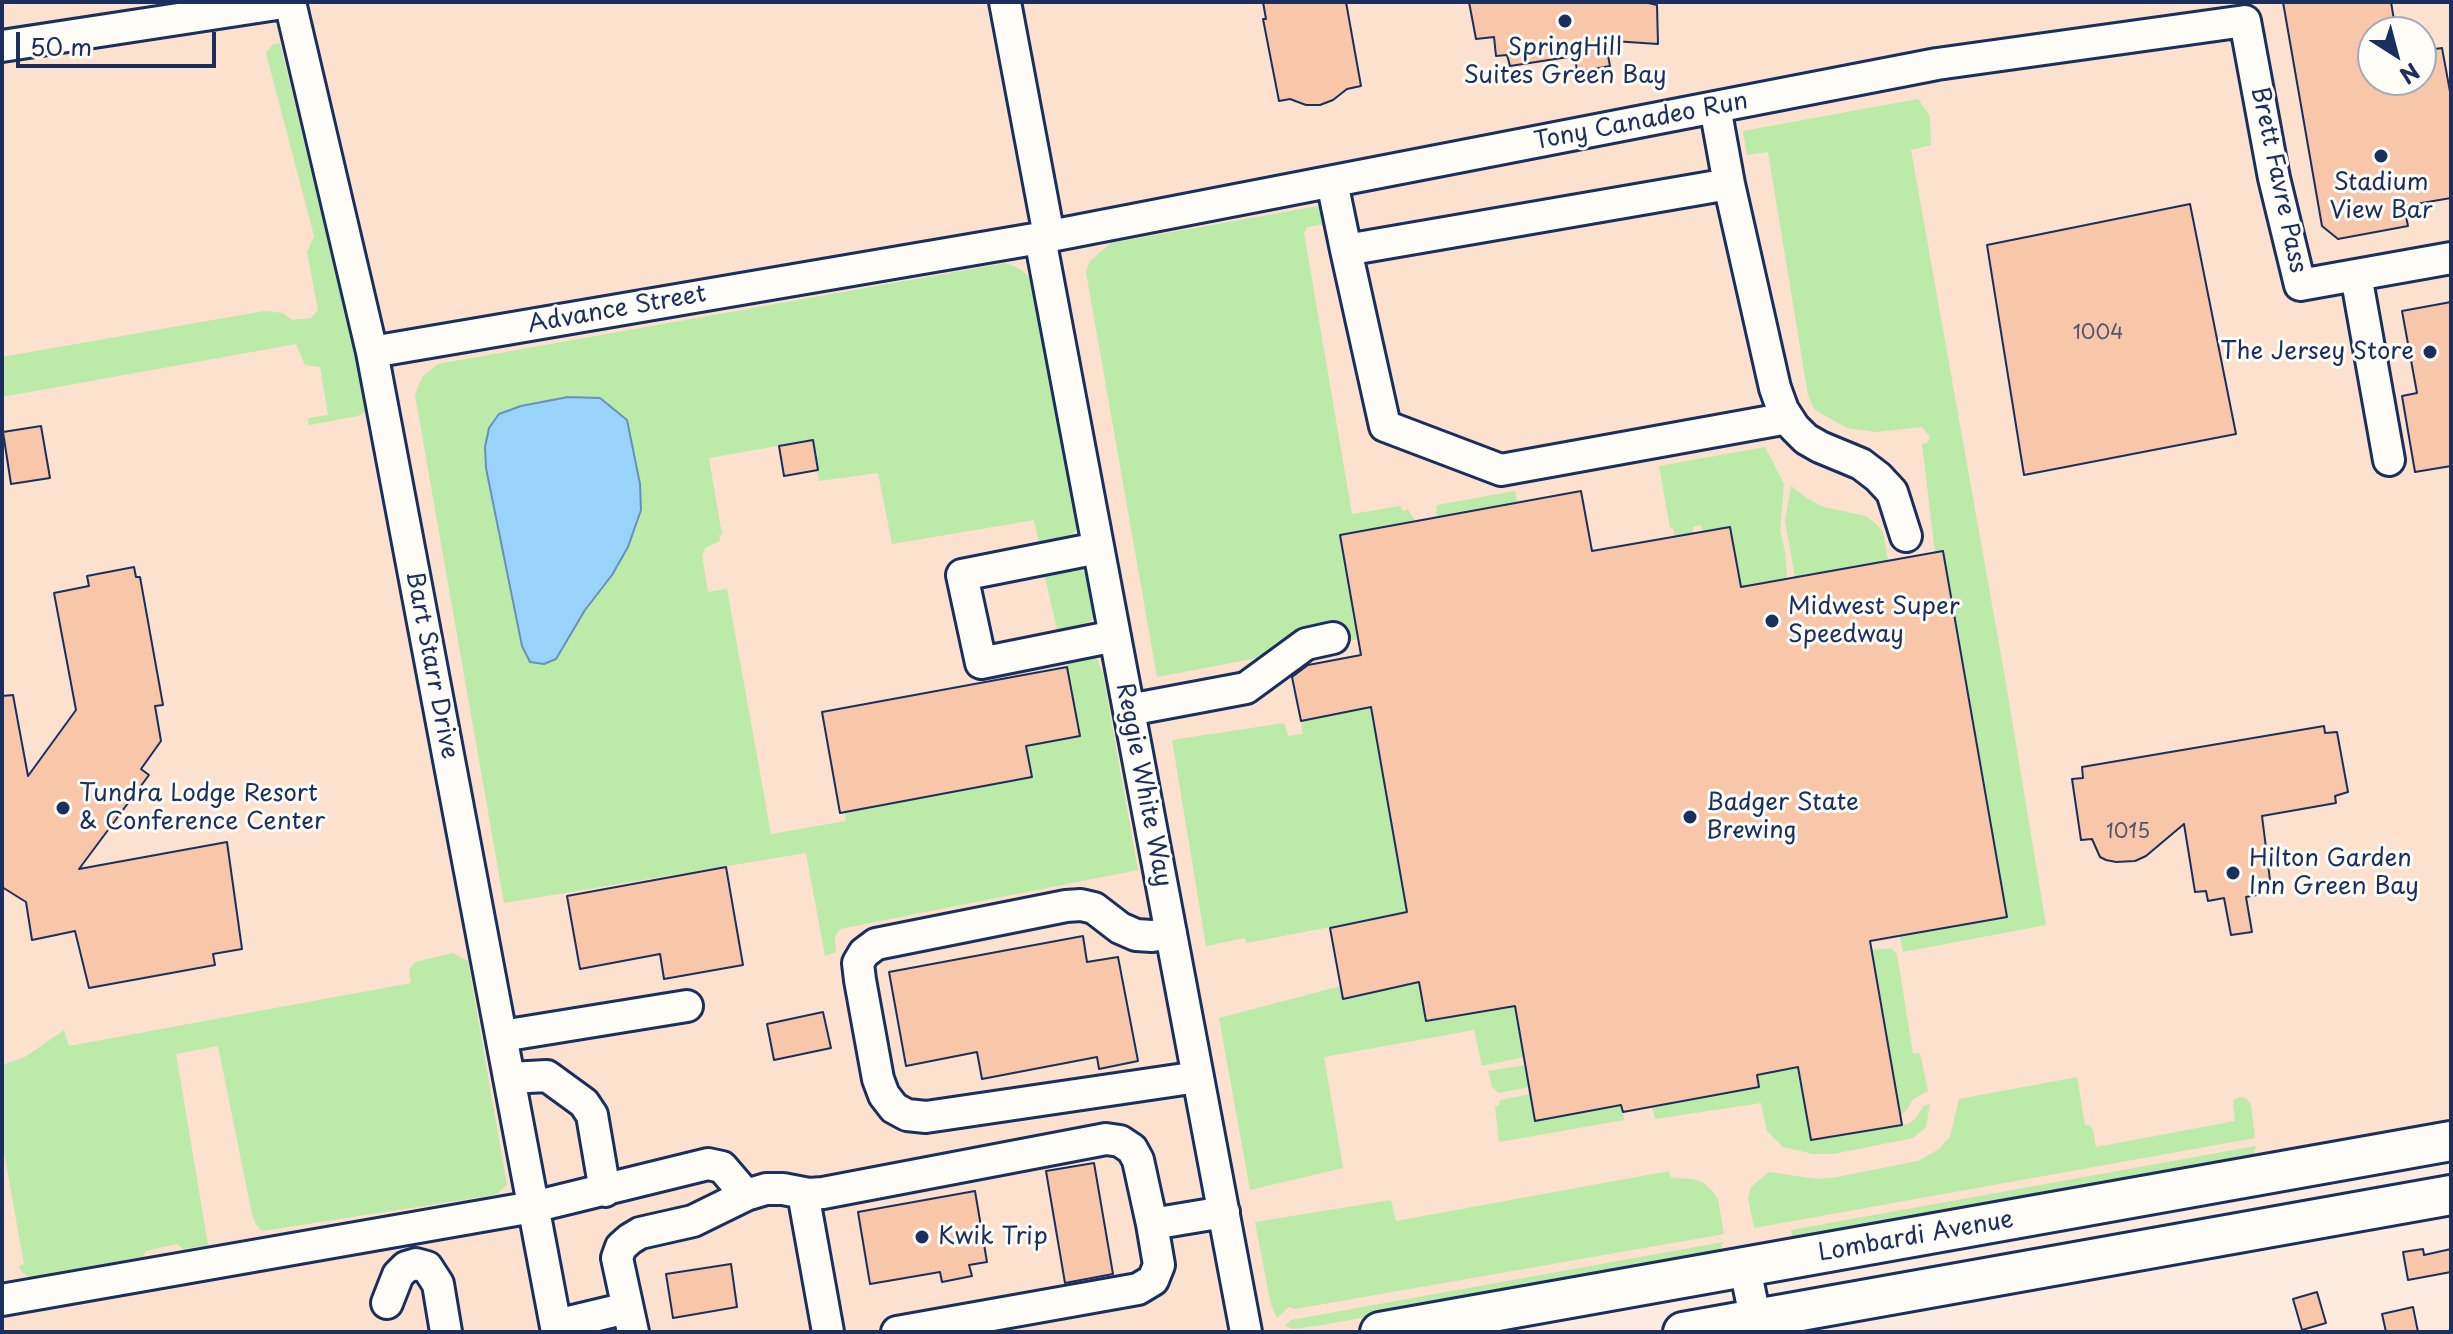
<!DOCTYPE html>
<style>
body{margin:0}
#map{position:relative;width:2453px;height:1334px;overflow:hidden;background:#fcecdf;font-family:"Playpen Sans",sans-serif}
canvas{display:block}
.frame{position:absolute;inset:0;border:4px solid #1b2f5e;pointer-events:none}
.north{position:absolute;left:2357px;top:16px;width:80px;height:80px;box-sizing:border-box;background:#fdfcf7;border:2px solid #a3aaba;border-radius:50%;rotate:144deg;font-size:22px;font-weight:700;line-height:32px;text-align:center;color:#1b2f5e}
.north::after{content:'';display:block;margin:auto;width:28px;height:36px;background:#1b2f5e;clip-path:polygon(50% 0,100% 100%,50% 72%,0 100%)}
.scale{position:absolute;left:16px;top:32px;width:200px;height:36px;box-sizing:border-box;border:4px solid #1b2f5e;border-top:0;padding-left:10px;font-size:24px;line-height:28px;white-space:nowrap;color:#1b2f5e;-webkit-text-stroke:6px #fdfcf7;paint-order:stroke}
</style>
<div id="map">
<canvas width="2453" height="1334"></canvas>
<div class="frame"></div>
<div class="north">N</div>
<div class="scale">50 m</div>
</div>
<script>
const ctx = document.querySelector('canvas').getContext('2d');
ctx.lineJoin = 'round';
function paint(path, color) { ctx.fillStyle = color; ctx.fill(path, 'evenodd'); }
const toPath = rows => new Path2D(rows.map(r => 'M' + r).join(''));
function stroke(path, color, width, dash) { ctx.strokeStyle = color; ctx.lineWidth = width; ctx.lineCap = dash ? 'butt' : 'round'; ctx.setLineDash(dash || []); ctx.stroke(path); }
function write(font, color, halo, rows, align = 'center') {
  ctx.font = font + ' "Playpen Sans",sans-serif'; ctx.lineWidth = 6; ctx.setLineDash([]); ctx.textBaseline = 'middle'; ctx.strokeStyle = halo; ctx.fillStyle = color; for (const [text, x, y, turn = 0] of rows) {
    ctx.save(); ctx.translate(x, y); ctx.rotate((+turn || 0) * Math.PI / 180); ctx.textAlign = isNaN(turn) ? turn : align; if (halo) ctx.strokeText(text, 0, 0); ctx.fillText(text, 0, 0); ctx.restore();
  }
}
paint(toPath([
 [2,2,2451,2,2451,1141,1380,1332,2,1332],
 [2373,32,2421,32,2421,80,2373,80]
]), '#fbe1ce');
paint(toPath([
 [280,43,369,410,358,416,309,425,308,418,328,415,320,367,305,365,296,344,2,397,2,357,264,311,283,313,292,320,311,318,318,310,307,252,314,236,266,53,272,45],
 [1918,99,1930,116,1931,145,1911,150,2004,672,2046,925,1903,952,1900,937,2007,916,1943,552,1935,553,1922,444,1927,443,1930,437,1922,427,1877,432,1847,428,1814,409,1808,395,1768,152,1747,155,1743,131],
 [1324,205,1328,224,1307,227,1304,233,1352,514,1400,506,1403,511,1408,509,1415,521,1340,535,1358,639,1157,677,1086,272,1090,261,1111,243],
 [1006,263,1022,270,1036,284,1079,523,1075,532,1065,539,1051,543,1039,543,1034,520,892,544,878,473,819,481,812,440,709,458,722,535,719,535,720,541,705,548,702,556,708,592,727,589,771,834,846,821,845,812,1031,777,1026,746,1079,736,1065,654,1087,652,1097,659,1103,674,1138,870,840,929,835,937,836,952,825,956,806,853,504,903,415,395,422,377,438,364],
 [1765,447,1784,484,1780,531,1785,552,1787,576,1786,579,1741,587,1730,527,1703,532,1701,525,1693,527,1693,534,1675,536,1673,528,1670,528,1659,466],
 [1791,486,1808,499,1824,507,1866,516,1875,523,1883,532,1888,561,1795,577,1785,521],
 [1515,491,1518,503,1439,517,1436,514,1437,505],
 [1077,567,1086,573,1095,613,1092,620,1069,632,1062,632,1057,629,1045,577,1057,569],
 [1371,707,1407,912,1247,943,1245,938,1206,946,1172,740,1284,723,1288,736,1303,734,1301,721],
 [1891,948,1897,954,1913,1054,1920,1053,1928,1091,1913,1099,1906,1111,1900,1115,1871,950],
 [453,953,468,961,507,1185,495,1195,262,1231,255,1223,252,1214,218,1046,176,1054,208,1245,183,1249,177,1244,146,1251,142,1257,29,1277,21,1271,19,1266,24,1264,2,1141,2,1065,25,1057,64,1030,69,1046,411,983,409,970,415,962],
 [1419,982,1427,1021,1515,1006,1524,1057,1482,1066,1474,1030,1324,1057,1343,1168,1250,1190,1219,1018,1341,986,1344,999],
 [1525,1065,1529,1087,1499,1093,1492,1087,1488,1071],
 [1798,1067,1811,1140,1908,1124,1914,1120,1924,1106,1930,1104,1926,1127,1913,1138,1833,1154,1813,1154,1783,1147,1767,1131,1761,1103,1655,1119,1652,1107,1757,1075],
 [2077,1077,2085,1125,2090,1126,2093,1130,2096,1147,2235,1121,2233,1100,2240,1097,2246,1098,2251,1105,2255,1138,1754,1228,1748,1198,1751,1187,1769,1172,1817,1179,1837,1177,1918,1161,1939,1149,1950,1137,1959,1099],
 [1531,1094,1536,1120,1621,1105,1624,1120,1499,1142,1495,1107,1499,1105,1500,1100],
 [2256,1146,2252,1159,1793,1241,1791,1230],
 [1669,1171,1671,1178,1692,1179,1704,1183,1713,1192,1718,1200,1724,1234,1295,1309,1289,1307,1277,1318,1271,1305,1255,1222,1391,1200,1396,1221],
 [1723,1242,1718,1254,1322,1325,1293,1329,1285,1326,1291,1320]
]), '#bbeaa9');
const water = toPath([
 [568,397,600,398,627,420,640,484,641,510,628,547,612,575,585,610,556,659,544,664,530,662,522,646,486,468,485,447,489,428,499,414,521,406,568,397]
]);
paint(water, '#9ad3f9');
stroke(water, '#6791bb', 2);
const building = toPath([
 [1263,2,1346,2,1361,86,1347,89,1333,100,1320,105,1306,105,1290,99,1279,101,1263,19,1266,19,1263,2],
 [1469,2,1644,2,1657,5,1658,44,1613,41,1614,49,1607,50,1610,66,1577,72,1575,56,1510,66,1507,55,1496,56,1494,37,1476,39,1469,2],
 [2283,2,2391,2,2396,32,2373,32,2373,80,2421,80,2421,51,2442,48,2451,97,2451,198,2404,206,2408,226,2338,239,2322,226,2283,2],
 [2190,204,2236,434,2024,475,1987,245,2190,204],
 [2451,302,2451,466,2415,472,2402,396,2417,393,2402,311,2451,302],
 [41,426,50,478,11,484,3,432,41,426],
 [813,440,818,470,784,476,779,446,813,440],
 [1581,491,1592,551,1730,527,1741,587,1943,551,2007,917,1870,941,1902,1125,1811,1140,1798,1067,1757,1075,1759,1087,1623,1112,1621,1105,1535,1121,1515,1006,1426,1021,1419,982,1343,999,1330,928,1407,912,1371,707,1301,721,1292,677,1308,665,1361,655,1340,535,1581,491],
 [134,567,136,577,140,577,163,705,155,706,161,741,141,769,149,775,79,869,227,842,242,949,213,954,215,965,89,988,75,931,32,940,26,902,2,887,2,696,13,695,28,776,76,710,54,593,89,586,87,576,134,567],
 [1067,667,1080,736,1026,746,1032,777,840,813,822,712,1067,667],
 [2324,726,2325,733,2337,732,2348,792,2335,796,2336,803,2262,816,2270,880,2259,882,2261,894,2246,897,2252,932,2231,935,2224,898,2208,901,2206,891,2195,892,2184,824,2146,856,2135,861,2116,862,2106,860,2100,857,2092,839,2081,840,2072,779,2083,778,2082,767,2324,726],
 [726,867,743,965,664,979,660,954,580,969,567,896,726,867],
 [1083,936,1087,962,1118,957,1138,1061,1099,1069,1097,1057,982,1079,977,1052,906,1066,889,972,1083,936],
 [823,1012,831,1048,774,1060,767,1024,823,1012],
 [1094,1163,1113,1274,1065,1283,1046,1171,1094,1163],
 [975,1191,987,1262,969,1265,972,1276,942,1282,940,1272,870,1284,858,1212,975,1191],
 [2423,1249,2424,1255,2451,1249,2451,1272,2408,1280,2403,1252,2423,1249],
 [731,1264,737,1307,673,1318,666,1274,731,1264],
 [2317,1292,2326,1323,2302,1330,2293,1299,2317,1292],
 [2413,1307,2418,1332,2386,1332,2382,1314,2413,1307]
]);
paint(building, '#f8c6a8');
stroke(building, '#1b2f5e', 2);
const minor = toPath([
 [290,2,372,352,557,1332],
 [1005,2,1049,236],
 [2,46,290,2],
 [1332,182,1346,250,1729,184,1715,107],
 [1729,184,1775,388,1783,410,1794,427,1806,439,1820,447,1861,464,1878,477,1892,492,1906,536],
 [1040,238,1246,1332],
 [1346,250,1385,426,1501,470,1788,418],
 [2356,275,2389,460],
 [372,352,1040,238,1937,64,2245,21,2274,178,2300,285,2451,258],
 [1098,548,962,575,981,663,1115,636],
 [1129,710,1246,688,1306,644,1333,638],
 [1171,933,1152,936,1136,935,1120,928,1094,908,1081,905,1066,906,876,944,864,953,858,963,860,980,878,1079,884,1095,894,1108,907,1115,926,1117,1198,1077],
 [502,1036,687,1006],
 [509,1078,547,1076,584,1103,592,1115,605,1191],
 [803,1193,828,1332],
 [1745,1268,1758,1332],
 [2,1300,533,1207,708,1164,722,1167,746,1195],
 [387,1303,398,1275,406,1267,416,1264,427,1267,438,1284,446,1332],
 [556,1325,627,1308],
 [633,1332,617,1258,621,1247,630,1239,640,1233,693,1221,746,1195,766,1189,783,1189,809,1194,823,1193,1106,1139,1120,1141,1132,1149,1138,1160,1152,1224],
 [897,1332,1138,1289,1153,1280,1159,1265,1152,1224,1224,1212]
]);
const major = toPath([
 [1380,1332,2451,1141],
 [1683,1332,2451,1195]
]);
stroke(minor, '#1b2f5e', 36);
stroke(major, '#1b2f5e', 44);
stroke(minor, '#fdfcf7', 30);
stroke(major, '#fdfcf7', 38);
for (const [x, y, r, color] of [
 [1565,21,8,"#1b2f5e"],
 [2381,156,8,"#1b2f5e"],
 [2430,352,8,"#1b2f5e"],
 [1772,621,8,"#1b2f5e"],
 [63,808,8,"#1b2f5e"],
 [1690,817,8,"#1b2f5e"],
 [2233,873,8,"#1b2f5e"],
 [922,1237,8,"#1b2f5e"]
]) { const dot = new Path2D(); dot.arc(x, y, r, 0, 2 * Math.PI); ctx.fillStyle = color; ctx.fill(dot); stroke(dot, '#fdfcf7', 3); }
write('20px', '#525570', null, [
 ["1004",2098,333],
 ["1015",2128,832]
]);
write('24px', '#1b2f5e', '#fdfcf7', [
 ["SpringHill",1565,48,"center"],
 ["Suites Green Bay",1565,76,"center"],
 ["Stadium",2381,183,"center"],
 ["View Bar",2381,211,"center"],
 ["The Jersey Store",2414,352,"right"],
 ["Midwest Super",1788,607],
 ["Speedway",1788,635],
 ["Tundra Lodge Resort",79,794],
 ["& Conference Center",79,822],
 ["Badger State",1706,803],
 ["Brewing",1706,831],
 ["Hilton Garden",2249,859],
 ["Inn Green Bay",2249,887],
 ["Kwik Trip",938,1237]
], 'left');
write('24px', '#1b2f5e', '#fdfcf7', [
 ["Tony Canadeo Run",1641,122,-11],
 ["Brett Favre Pass",2278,180,78],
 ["Advance Street",617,310,-10],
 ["Bart Starr Drive",431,665,79],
 ["Reggie White Way",1143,785,79],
 ["Lombardi Avenue",1916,1237,-10]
]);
</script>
